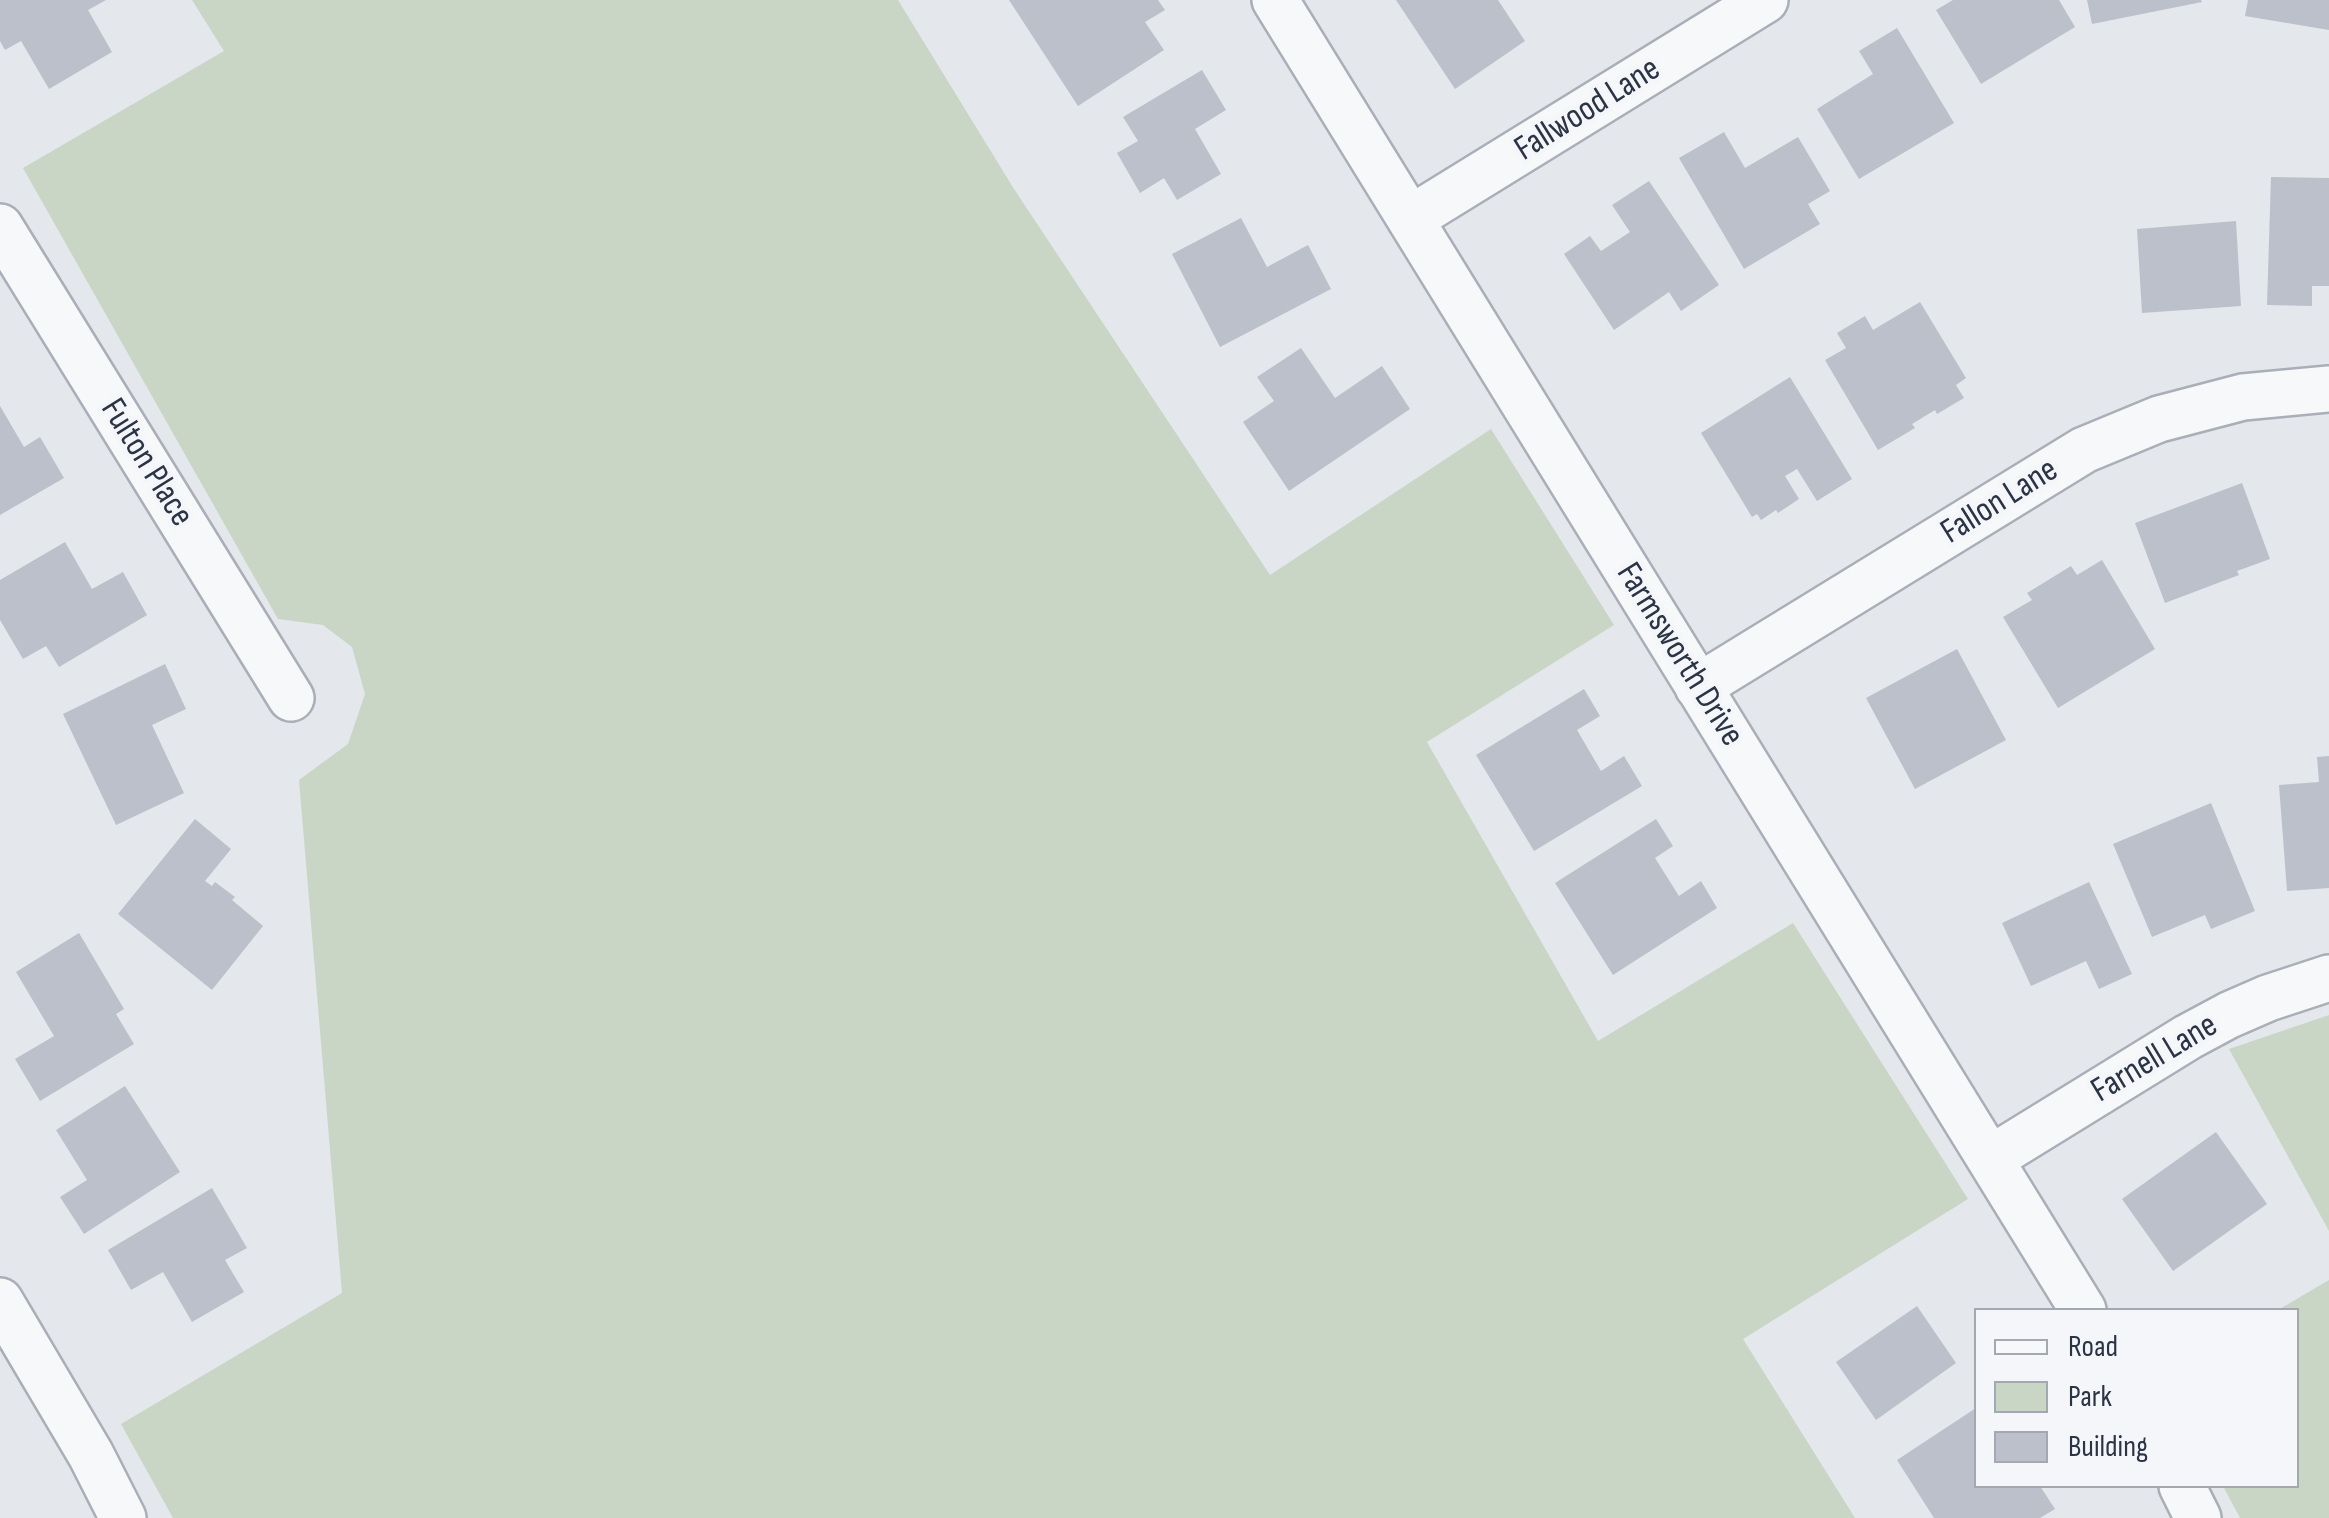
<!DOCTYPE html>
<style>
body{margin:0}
#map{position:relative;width:2329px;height:1518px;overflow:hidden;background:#e4e7ec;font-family:"Sofia Sans Condensed",sans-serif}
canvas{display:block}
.legend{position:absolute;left:1974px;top:1308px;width:325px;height:180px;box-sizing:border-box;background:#f4f6f9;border:2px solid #a4a8b1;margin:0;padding:12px 18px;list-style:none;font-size:30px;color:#2b3445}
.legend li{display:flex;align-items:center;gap:20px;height:50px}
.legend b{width:50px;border:2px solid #a4a8b1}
</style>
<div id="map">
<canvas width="2329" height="1518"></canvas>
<ul class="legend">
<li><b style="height:12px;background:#f7f8fa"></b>Road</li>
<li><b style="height:28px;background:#c9d6c5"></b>Park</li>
<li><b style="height:28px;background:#bbc0ca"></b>Building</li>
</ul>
</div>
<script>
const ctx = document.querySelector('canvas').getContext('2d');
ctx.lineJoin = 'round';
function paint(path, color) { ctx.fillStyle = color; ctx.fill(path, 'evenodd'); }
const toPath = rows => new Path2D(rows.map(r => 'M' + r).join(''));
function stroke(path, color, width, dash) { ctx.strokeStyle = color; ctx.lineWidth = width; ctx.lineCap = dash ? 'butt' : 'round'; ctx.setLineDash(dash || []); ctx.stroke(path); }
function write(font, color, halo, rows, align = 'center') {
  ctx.font = font + ' "Sofia Sans Condensed",sans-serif'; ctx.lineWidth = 9; ctx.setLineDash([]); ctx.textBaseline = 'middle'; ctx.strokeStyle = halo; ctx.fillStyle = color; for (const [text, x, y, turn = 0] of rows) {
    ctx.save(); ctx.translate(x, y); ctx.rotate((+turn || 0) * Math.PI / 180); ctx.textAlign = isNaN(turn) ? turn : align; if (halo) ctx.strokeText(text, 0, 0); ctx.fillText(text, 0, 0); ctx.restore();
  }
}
paint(toPath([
 [192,0,898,0,1014,189,1270,575,1491,429,1614,625,1427,742,1598,1041,1793,923,1968,1199,1743,1339,1855,1518,173,1518,121,1424,342,1293,299,780,348,744,365,694,352,647,323,625,278,619,23,168,224,51],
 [2329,1015,2329,1231,2229,1049],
 [2329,1280,2329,1518,2240,1518,2223,1486,2296,1486,2296,1310,2278,1310]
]), '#c9d6c5');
paint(toPath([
 [0,0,106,0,88,10,112,52,49,89,21,41,5,50,0,41],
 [1009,0,1158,0,1165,10,1145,22,1164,50,1078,106],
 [1396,0,1498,0,1525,41,1455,89],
 [1953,0,2059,0,2075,27,1981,84,1936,10],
 [2087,0,2201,0,2202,2,2092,24],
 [2248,0,2329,0,2329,30,2245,16],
 [1897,28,1954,123,1859,179,1817,109,1873,74,1859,51],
 [1202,70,1226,110,1195,129,1221,174,1177,200,1164,178,1140,193,1117,153,1138,141,1123,117],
 [1724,132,1745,168,1798,137,1830,191,1808,204,1820,224,1744,269,1679,158],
 [2271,177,2329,178,2329,286,2312,286,2312,306,2267,305],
 [1649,181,1719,285,1681,311,1669,292,1614,330,1564,254,1590,236,1601,251,1630,232,1612,205],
 [1241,218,1267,267,1308,245,1331,289,1220,347,1172,254],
 [2236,221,2241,306,2142,313,2137,229],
 [1920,302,1966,378,1956,385,1964,398,1937,414,1935,410,1912,424,1915,428,1878,450,1825,360,1846,348,1837,333,1865,316,1873,330],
 [1301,348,1335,398,1382,366,1410,409,1289,491,1243,422,1274,401,1257,377],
 [1790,377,1852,479,1817,501,1797,469,1785,476,1799,499,1778,513,1776,510,1761,520,1757,514,1752,517,1701,433],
 [0,406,24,447,40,437,64,478,0,515],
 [2242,483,2270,559,2237,571,2239,575,2165,603,2135,523],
 [65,542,92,589,123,572,147,615,59,667,46,646,23,659,0,620,0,580],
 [2102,560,2155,649,2058,708,2003,617,2032,600,2027,593,2071,566,2077,575],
 [1957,649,2006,740,1915,789,1866,698],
 [165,664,186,709,152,725,184,793,116,825,63,714],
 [1584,689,1600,716,1577,730,1601,771,1624,756,1642,786,1534,851,1476,755],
 [2329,756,2329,888,2287,891,2279,785,2319,782,2317,757],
 [2211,803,2255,911,2211,929,2205,915,2152,937,2113,844],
 [195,819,231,849,205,881,212,886,215,882,235,897,232,900,263,926,212,990,118,914],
 [1656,819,1673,846,1655,858,1679,896,1701,881,1717,908,1613,975,1555,883],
 [2089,882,2132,974,2099,989,2086,961,2031,986,2002,923],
 [79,933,124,1009,116,1014,134,1044,40,1101,15,1059,54,1036,16,972],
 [125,1086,180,1172,84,1234,60,1197,87,1180,56,1130],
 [2216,1132,2267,1204,2173,1271,2122,1199],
 [212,1188,247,1248,225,1260,244,1292,192,1322,163,1272,131,1290,108,1250],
 [1917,1306,1956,1363,1876,1420,1836,1362],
 [1976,1408,1976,1486,2040,1486,2055,1509,2040,1518,1934,1518,1897,1460]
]), '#bbc0ca');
const street = toPath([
 [1275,0,2083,1310],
 [1410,219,1765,0],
 [0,227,291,698],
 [1698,687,2084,450,2159,419,2243,397,2329,389],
 [1990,1159,2188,1037,2229,1015,2268,998,2329,978],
 [0,1301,91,1455,123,1518],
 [2182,1486,2198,1518]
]);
stroke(street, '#a9aeb7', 50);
stroke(street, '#f7f8fa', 45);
write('35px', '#2b3445', '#f4f6f9', [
 ["Fallwood Lane",1588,110,-32],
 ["Fulton Place",146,463,58],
 ["Fallon Lane",2000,502,-32],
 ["Farmsworth Drive",1679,655,58],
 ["Farnell Lane",2155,1059,-31]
]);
</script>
